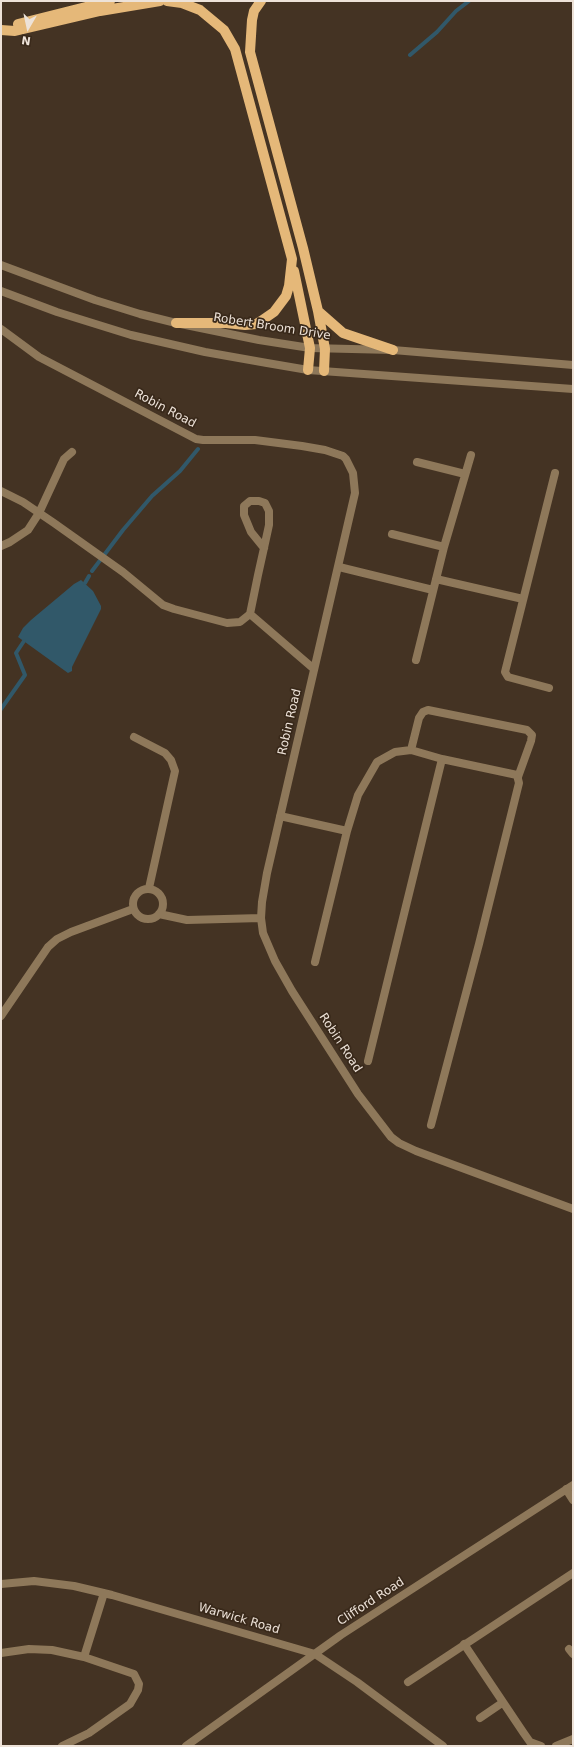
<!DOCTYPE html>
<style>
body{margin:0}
#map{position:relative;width:574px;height:1747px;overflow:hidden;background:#443323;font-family:"DejaVu Sans",sans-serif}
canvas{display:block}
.frame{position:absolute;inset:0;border:2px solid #ede2d8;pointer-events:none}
.north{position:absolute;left:8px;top:8px;width:40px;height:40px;-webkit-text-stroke:3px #39291a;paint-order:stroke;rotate:189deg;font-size:11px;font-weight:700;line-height:16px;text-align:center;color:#ede2d8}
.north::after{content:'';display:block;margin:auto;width:14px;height:18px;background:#ede2d8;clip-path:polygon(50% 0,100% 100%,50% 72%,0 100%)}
</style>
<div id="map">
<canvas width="574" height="1747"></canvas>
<div class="frame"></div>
<div class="north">N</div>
</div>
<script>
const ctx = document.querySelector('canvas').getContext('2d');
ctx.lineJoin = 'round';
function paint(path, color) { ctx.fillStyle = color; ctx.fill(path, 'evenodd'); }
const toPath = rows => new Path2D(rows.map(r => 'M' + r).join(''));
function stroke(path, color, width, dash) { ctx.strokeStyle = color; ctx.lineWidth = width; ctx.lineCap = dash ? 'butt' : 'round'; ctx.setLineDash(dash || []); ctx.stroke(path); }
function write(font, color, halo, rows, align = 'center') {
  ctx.font = font + ' "DejaVu Sans",sans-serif'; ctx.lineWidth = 3.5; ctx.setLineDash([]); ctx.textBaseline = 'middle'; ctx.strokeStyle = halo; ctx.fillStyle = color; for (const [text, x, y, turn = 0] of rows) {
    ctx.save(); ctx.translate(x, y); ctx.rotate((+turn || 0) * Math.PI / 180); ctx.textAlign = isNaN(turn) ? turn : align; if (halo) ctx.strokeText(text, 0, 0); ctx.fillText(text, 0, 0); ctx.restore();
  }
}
paint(toPath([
 [81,580,93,591,101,606,101,609,72,667,72,671,68,673,18,637,23,628,31,620,74,584]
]), '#315869');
stroke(toPath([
 [410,55,437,32,456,11,469,1],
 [92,571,123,530,152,496,180,471,198,449],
 [85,583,89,576],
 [1,709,25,675,16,653,24,641]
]), '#315869', 4);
stroke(toPath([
 [1,329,39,357,196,439,203,440,255,440,302,446,325,450,343,456,346,459,353,473,355,493,267,873,262,902,261,918,263,933,275,961,292,991,358,1094,391,1137,399,1143,416,1151,573,1209],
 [417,462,465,474],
 [1,491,23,502,54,523,123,572,163,605,174,609,227,623,240,622,250,614,258,575,264,548,269,525,269,511,265,503,259,501,250,501,244,506,244,515,251,532,264,548],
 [392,534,444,547],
 [1,546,10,542,28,530,39,513,64,459,72,452],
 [339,567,433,590],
 [436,579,523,599],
 [250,614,314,669],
 [416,660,444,547,471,455],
 [549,688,508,677,505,672,555,473],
 [134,737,165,753,171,760,175,771,149,888],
 [411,750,419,718,423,712,428,710,527,730,532,735,531,741,518,777],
 [280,816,347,831],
 '133 904a15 15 0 1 1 30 0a15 15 0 1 1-30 0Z',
 [159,914,187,920,261,918],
 [315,962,347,831,358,795,377,762,395,752,411,750,442,759,517,775,519,783,479,944,431,1125],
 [1,1016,48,947,57,939,71,932,133,909],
 [368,1061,442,759],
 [566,1489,573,1500],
 [1,1584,34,1581,74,1586,112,1595,315,1654,357,1682,443,1746],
 [464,1644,523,1732,530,1742,541,1746],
 [569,1649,573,1654],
 [1,1653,29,1649,52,1650,84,1657,134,1674,139,1684,138,1690,130,1704,89,1733,62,1746],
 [84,1657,104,1593],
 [408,1682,573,1573],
 [480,1718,502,1703],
 [186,1746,341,1635,573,1485],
 [556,1746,573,1739]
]), '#8e785a', 8);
stroke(toPath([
 [1,265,95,300,140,314,176,323,259,340,310,348,393,350,573,365],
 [1,291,57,312,131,335,205,352,267,363,308,370,573,389]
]), '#8e785a', 8);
stroke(toPath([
 [167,1,182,3,200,10,224,30,235,49,292,259,289,286,286,296,274,312,261,321,256,324,245,325,226,323,176,323],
 [261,1,254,11,252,20,250,52,303,248,318,311,343,333,393,350],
 [18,24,110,1],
 [1,30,15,31,100,11,160,1],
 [294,271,310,348,308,370],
 [318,311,325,349,324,371]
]), '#e5b879', 10);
write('12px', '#ede2d8', '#39291a', [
 ["Robert Broom Drive",272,327,9],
 ["Robin Road",165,409,28],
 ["Robin Road",290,722,-77],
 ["Robin Road",340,1043,57],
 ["Clifford Road",371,1602,-33],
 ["Warwick Road",239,1619,16]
]);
</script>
